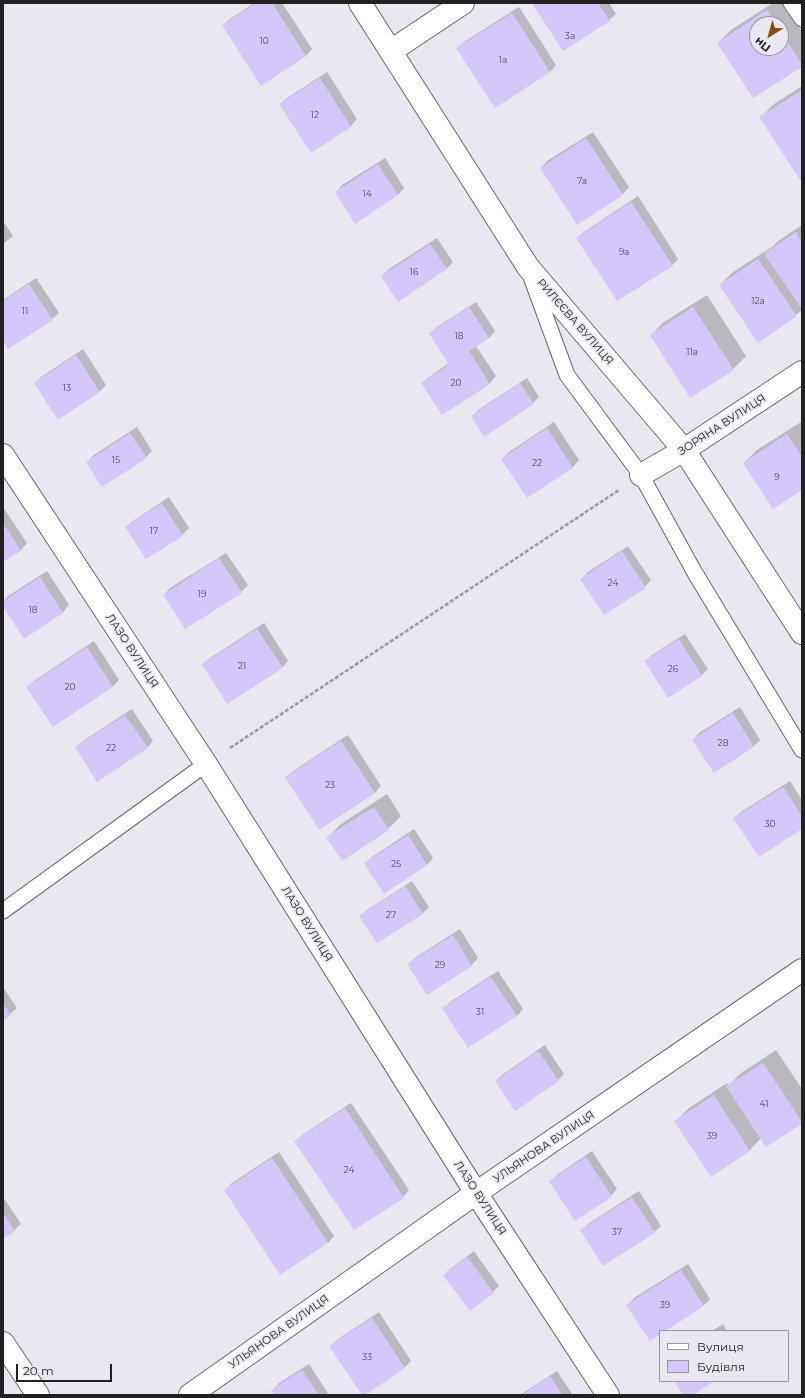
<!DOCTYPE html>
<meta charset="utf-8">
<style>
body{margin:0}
#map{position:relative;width:805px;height:1398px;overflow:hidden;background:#e9e7ef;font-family:Montserrat,sans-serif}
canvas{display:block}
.frame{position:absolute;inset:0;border:4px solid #212023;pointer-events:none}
.legend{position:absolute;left:659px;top:1330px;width:130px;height:52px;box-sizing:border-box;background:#e9e7ef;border:1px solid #99979d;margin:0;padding:5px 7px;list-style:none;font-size:12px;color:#212023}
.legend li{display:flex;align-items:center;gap:8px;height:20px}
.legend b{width:20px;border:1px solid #99979d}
.north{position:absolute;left:749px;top:16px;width:40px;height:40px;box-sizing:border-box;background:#e9e7ef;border:1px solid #99979d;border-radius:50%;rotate:217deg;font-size:11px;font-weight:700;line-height:16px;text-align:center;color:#212023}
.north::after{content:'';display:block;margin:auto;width:14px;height:18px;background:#894b0e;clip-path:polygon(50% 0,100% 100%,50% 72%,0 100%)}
.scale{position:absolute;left:16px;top:1364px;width:96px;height:18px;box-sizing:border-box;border:2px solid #212023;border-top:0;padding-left:5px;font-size:12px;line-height:14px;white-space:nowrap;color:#212023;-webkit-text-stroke:3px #e9e7ef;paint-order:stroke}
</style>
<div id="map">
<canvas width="805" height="1398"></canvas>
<div class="frame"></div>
<ul class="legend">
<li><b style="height:5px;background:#fff"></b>Вулиця</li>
<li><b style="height:11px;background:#d5c7f9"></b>Будівля</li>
</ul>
<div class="north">Пн</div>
<div class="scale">20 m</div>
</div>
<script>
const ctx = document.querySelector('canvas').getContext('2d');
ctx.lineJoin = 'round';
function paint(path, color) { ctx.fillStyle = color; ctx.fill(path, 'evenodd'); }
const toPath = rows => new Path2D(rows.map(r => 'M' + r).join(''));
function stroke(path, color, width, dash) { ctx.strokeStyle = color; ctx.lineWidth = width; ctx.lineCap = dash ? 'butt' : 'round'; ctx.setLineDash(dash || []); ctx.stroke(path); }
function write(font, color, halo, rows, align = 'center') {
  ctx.font = font + ' Montserrat,sans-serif'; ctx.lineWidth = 3.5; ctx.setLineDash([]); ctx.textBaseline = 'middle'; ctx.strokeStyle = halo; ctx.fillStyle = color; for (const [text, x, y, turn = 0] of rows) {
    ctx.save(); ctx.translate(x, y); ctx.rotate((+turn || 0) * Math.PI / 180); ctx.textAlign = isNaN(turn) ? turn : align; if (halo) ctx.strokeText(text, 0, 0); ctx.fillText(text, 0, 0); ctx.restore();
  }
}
paint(toPath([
 [254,3,282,3,312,49,306,56,262,84,224,25,230,19],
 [533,3,609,3,616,14,609,20,563,50],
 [773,3,784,3,802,31,802,65,718,43,731,30],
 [757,24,781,24,781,48,757,48],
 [519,7,556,65,550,72,457,49,464,42],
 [327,72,357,119,351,126,311,151,281,104,287,98],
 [802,86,802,178,761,117,774,104],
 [593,132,629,187,623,194,577,223,541,168,547,161],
 [385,158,404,188,398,195,336,192,342,185],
 [638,196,678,259,672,265,577,238,584,232],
 [3,221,13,236,3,244],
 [802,225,802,310,796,315,720,285,733,272,772,247,778,241],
 [437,238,453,262,447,268,398,300,382,276,389,269],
 [36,278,59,313,52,319,3,339,3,300],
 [707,295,746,356,733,369,651,335,664,322],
 [476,302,495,331,489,338,476,346,496,376,490,383,443,414,422,383,429,377,449,363,430,333,437,327],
 [83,349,106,385,99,392,35,383,41,377],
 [527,378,539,397,533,403,472,416,478,410],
 [554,422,579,460,573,467,527,497,502,459,509,452],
 [801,422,802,424,802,489,744,463,757,450],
 [137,427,152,451,146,457,87,462,94,455],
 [169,497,189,528,182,535,147,558,126,527,133,521],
 [3,507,27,543,21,550,3,561],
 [628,546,651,580,645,587,581,579,588,572],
 [226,553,248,585,241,592,164,595,170,588],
 [47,571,69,605,63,612,25,637,3,605,3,601,8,596],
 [264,623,288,661,282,668,203,664,210,658],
 [685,634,708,669,702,675,668,697,646,661,652,655],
 [94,641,119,680,113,686,53,726,27,687,34,681],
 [740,707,760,740,754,746,714,772,693,740,699,733],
 [132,709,153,741,147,748,76,748,83,741],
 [348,735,381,786,375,793,320,828,286,777,293,771],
 [790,781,802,800,802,828,735,818,741,812],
 [387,794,401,816,388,829,328,837,341,824],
 [414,829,433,858,427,865,366,863,372,857],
 [412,881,429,907,423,913,377,942,360,916,367,910],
 [460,929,478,958,472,965,427,994,408,964,415,958],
 [498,971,523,1009,517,1016,444,1008,450,1002],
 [3,987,17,1008,3,1020],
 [545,1045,564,1074,558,1080,496,1081,502,1075],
 [776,1050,802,1089,802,1123,761,1138,750,1150,711,1175,676,1121,689,1108,727,1083,729,1085,740,1074],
 [351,1103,409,1190,403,1197,296,1142,302,1135],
 [592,1151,617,1189,611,1196,550,1181,557,1175],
 [279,1152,334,1236,328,1243,225,1190,232,1183],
 [639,1191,661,1226,654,1232,581,1231,588,1224],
 [3,1197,21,1224,14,1230,3,1238],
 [474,1251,499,1286,493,1292,444,1275,450,1269],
 [688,1264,710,1299,704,1305,664,1331,660,1331,660,1334,628,1305,634,1298],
 [379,1312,411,1361,405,1367,363,1395,331,1346,337,1340],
 [723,1324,727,1331,712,1331],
 [309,1364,329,1395,276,1395,273,1390,279,1383],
 [557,1371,573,1395,520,1395]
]), '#0003');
paint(toPath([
 [256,3,272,3,306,56,261,86,222,25],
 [532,3,598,3,610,21,563,51],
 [767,10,776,24,757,24,757,48,781,48,781,32,802,64,802,67,753,98,717,43],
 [512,13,550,72,495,108,456,48],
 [320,78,351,127,311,153,279,104],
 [802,90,802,179,800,180,759,117],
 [586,138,623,195,577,225,540,168],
 [378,164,398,195,355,224,335,192],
 [631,202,673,266,617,301,576,238],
 [796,232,802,242,802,309,764,254],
 [430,244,447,269,398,302,381,276],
 [758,259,797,316,758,343,719,285],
 [29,284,53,320,8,349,3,341,3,301],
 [469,307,489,338,469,351,490,384,442,415,421,383,449,365,429,333],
 [693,307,734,370,690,398,650,335],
 [76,355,100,392,58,420,34,383],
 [520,383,534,404,484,437,471,416],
 [547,428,573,468,527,498,501,459],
 [130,433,147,458,102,487,86,462],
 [787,434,802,457,802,490,773,509,743,463],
 [162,503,183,536,146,559,125,527],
 [3,523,21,551,3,562],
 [622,551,646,588,604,615,580,579],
 [219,558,242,593,185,629,163,595],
 [40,577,63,613,24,639,3,607,3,601],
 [257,629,283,668,227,704,202,664],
 [679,639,702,676,668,698,644,661],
 [87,647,113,687,53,727,26,687],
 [733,713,754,747,714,773,692,740],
 [125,715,148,748,97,782,75,747],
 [341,741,375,793,319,830,285,777],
 [783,787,802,816,802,829,759,857,733,818],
 [374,807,389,830,342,861,326,837],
 [408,835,427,865,384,894,364,863],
 [405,886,423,914,377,943,359,916],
 [453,935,472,966,427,995,407,964],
 [491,977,517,1016,468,1048,442,1008],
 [3,1003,11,1015,3,1021],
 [538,1051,559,1081,515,1111,495,1081],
 [763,1063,802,1122,802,1124,766,1147,726,1086],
 [714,1095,750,1151,711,1177,674,1121],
 [345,1108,404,1198,354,1230,294,1141],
 [586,1157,612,1197,575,1221,549,1181],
 [272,1158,328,1243,280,1275,224,1190],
 [632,1197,655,1233,603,1266,580,1230],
 [3,1213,15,1231,3,1239],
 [467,1257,494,1293,470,1311,443,1275],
 [681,1270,704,1306,666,1331,660,1331,660,1335,650,1341,626,1305],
 [372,1318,405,1368,365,1395,362,1395,329,1346],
 [302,1370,319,1395,275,1395,271,1390],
 [550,1376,562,1395,522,1395],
 [674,1381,714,1381,693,1395,683,1395]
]), '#d5c7f9');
const service = toPath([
 [791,3,802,19],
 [531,277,567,375,641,475,695,573,802,750],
 [3,911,206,764]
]);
const minor = toPath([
 [360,3,528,267,684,450,802,633],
 [391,51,463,3],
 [3,455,206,764,476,1193,608,1395],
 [641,475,684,450,802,372],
 [3,1343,38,1395],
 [190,1395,476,1193,802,970]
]);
stroke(service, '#69676e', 17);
stroke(minor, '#69676e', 24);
stroke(toPath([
 [230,748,619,490]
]), '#99989e', 2.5, [4, 2]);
stroke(service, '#fff', 15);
stroke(minor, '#fff', 22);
write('9px', '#4e4a58', null, [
 ["3а",570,36],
 ["10",264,41],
 ["1а",503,60],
 ["12",315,115],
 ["7а",582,181],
 ["14",367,194],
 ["9а",624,252],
 ["16",414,272],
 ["12а",758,301],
 ["11",25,311],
 ["18",459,336],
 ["11а",692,352],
 ["20",456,383],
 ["13",67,388],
 ["15",116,460],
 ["22",537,463],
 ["9",777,477],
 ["17",154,531],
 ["24",613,583],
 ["19",202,594],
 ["18",33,610],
 ["21",242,666],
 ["26",673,669],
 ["20",70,687],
 ["28",723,743],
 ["22",111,748],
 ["23",330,785],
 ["30",770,824],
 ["25",396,864],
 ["27",391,915],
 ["29",440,965],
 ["31",480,1012],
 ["41",764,1104],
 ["39",712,1136],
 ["24",349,1170],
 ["37",617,1232],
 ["39",665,1305],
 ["33",367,1357]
]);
write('11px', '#212023', '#e9e7ef', [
 ["РИЛЄЄВА ВУЛИЦЯ",575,322,49],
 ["ЗОРЯНА ВУЛИЦЯ",722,425,-33],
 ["ЛАЗО ВУЛИЦЯ",132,651,57],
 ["ЛАЗО ВУЛИЦЯ",307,924,58],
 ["УЛЬЯНОВА ВУЛИЦЯ",544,1147,-34],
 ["ЛАЗО ВУЛИЦЯ",480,1198,57],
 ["УЛЬЯНОВА ВУЛИЦЯ",279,1332,-35]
]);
</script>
